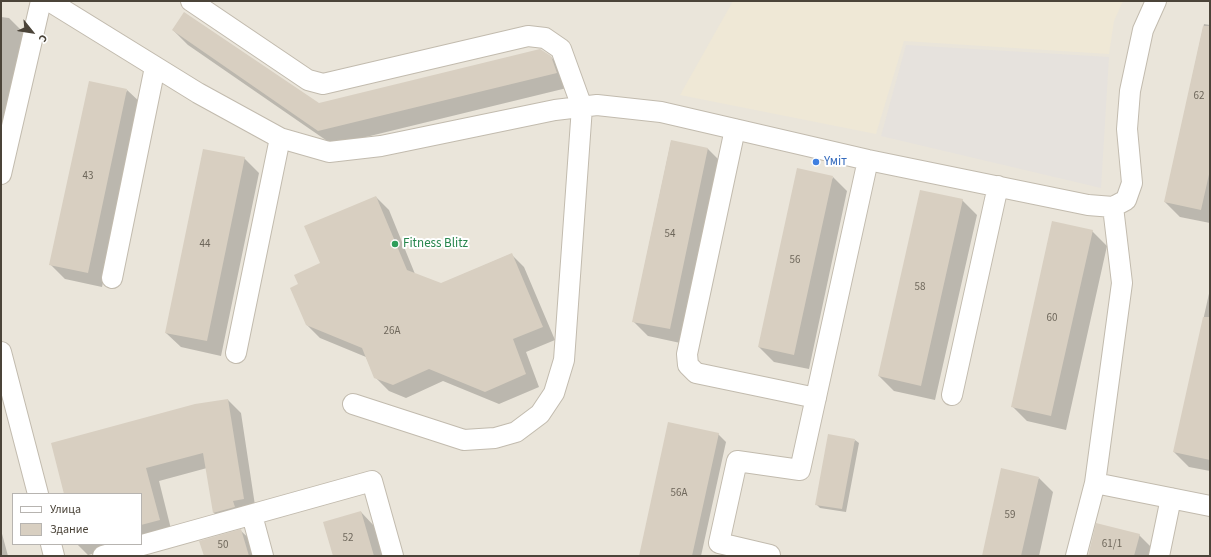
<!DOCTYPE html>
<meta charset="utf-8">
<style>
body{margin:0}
#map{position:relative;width:1211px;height:557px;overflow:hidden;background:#f6f3ec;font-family:"Source Sans 3",sans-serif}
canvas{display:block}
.frame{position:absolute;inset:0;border:2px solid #4b4439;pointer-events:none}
.legend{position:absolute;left:12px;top:493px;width:130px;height:52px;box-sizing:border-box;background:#fff;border:1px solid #b7b4b0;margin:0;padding:5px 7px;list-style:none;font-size:12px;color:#4b4439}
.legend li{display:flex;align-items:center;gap:8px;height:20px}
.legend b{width:20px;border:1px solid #b7b4b0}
.north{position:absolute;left:12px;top:12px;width:40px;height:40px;-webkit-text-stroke:3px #fff;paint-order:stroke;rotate:120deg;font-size:11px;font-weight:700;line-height:16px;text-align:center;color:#4b4439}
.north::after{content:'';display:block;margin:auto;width:14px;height:18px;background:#4b4439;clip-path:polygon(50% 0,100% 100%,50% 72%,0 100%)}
</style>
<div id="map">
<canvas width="1211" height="557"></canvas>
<div class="frame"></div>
<ul class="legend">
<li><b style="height:5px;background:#fff"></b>Улица</li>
<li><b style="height:11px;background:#d8cfc1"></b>Здание</li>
</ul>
<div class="north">С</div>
</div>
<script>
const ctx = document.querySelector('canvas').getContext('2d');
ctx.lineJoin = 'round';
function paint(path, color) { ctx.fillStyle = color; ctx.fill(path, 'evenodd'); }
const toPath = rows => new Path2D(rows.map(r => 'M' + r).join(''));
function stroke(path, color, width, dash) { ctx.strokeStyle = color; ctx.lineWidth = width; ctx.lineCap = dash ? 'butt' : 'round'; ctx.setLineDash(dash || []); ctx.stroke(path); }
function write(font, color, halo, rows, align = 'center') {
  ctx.font = font + ' "Source Sans 3",sans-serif'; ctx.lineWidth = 4; ctx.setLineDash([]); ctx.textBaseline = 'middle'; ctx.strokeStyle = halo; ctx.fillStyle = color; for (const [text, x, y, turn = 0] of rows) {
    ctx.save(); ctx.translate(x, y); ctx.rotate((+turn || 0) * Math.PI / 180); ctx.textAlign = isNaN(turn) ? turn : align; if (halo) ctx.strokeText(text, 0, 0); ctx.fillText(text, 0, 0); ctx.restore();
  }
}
paint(toPath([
 [1,1,1210,1,1210,556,1,556],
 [13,494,141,494,141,544,13,544]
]), '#eae5da');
paint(toPath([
 [906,45,1109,57,1101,188,881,136]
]), '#e6e2dd');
paint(toPath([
 [733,1,1123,1,1114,21,1109,54,904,41,876,134,680,95]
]), '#efe8d6');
paint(toPath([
 [1,17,9,18,24,33,1,137],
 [1204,24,1210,25,1210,223,1180,217,1165,202],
 [173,30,319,104,551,57,566,72,571,87,333,145,188,45],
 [127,90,142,104,102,287,65,279,50,264],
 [671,142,708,149,723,164,685,344,648,336,633,321],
 [244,158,259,173,221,356,181,347,166,333],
 [833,177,847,191,809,369,774,362,759,347],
 [376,197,389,210,415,274,441,284,511,254,524,267,555,340,526,352,539,387,499,404,443,381,406,398,389,391,375,377,366,357,320,338,307,325,299,285,321,264],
 [962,200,977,215,935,400,894,391,879,376],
 [1092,231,1107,246,1066,430,1027,421,1012,406],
 [1210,289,1210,471,1189,467,1174,452],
 [228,400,241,413,256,512,227,526,214,513,207,468,159,481,172,533,141,541,141,494,65,494],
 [718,434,726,442,701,556,640,556],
 [855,440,859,443,846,512,820,508,816,504],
 [1039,478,1053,492,1039,556,983,556],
 [361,512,375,527,384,556,334,556],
 [1,530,8,556,1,556],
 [241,531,256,545,259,556,205,556],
 [1139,535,1158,554,1158,556,1089,556],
 [77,544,129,544,88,555]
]), '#0003');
paint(toPath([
 [184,12,319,103,540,49,551,56,557,73,318,131,172,30],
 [1203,26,1210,26,1210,170,1201,210,1164,202],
 [89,81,127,89,88,273,49,265],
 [671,140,708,148,670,329,632,322],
 [203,149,245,157,207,341,165,333],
 [797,168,833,176,794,355,758,347],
 [920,190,963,199,921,386,878,376],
 [376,196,407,270,441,283,512,253,543,327,513,339,526,374,485,392,429,369,393,385,374,378,362,348,306,325,290,288,298,284,294,275,320,263,304,226],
 [1052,221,1093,230,1051,416,1011,407],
 [1203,317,1210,317,1210,460,1173,452],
 [228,399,244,499,233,501,235,507,213,513,203,453,146,468,160,520,141,525,141,494,64,494,51,443,195,404],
 [668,422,719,433,692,556,639,556],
 [828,434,855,439,842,509,815,505],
 [1001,468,1039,477,1021,556,982,556],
 [361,511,374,556,333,556,323,522],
 [1096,523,1140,534,1134,556,1088,556],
 [241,529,249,556,204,556,199,541]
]), '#d8cfc1');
const minor = toPath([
 [49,1,198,93,280,138,329,152,381,146,555,110,597,105,661,112,868,160,1088,205,1113,207,1126,200,1132,183,1127,129,1130,91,1143,30,1156,1],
 [191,1,308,80,323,84,528,36,545,38,561,49,582,107,564,360,554,393,540,414,516,432,495,438,464,440,353,404],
 [735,129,687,354,688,365,696,373,816,398],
 [1,174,41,1],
 [112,278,155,67],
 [1,352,38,494],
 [236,353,280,138],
 [952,395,998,186],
 [1095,483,1210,506],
 [252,515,263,556],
 [51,544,54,556],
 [770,555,719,543,737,461,800,470,868,160],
 [103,556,372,481,393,556],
 [1076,556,1095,483,1122,283,1113,207],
 [1159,556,1171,498]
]);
stroke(minor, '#c2bbae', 22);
stroke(minor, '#fff', 20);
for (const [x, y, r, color] of [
 [816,162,4,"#3f7fe0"],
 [395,244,4,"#2e9e5b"]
]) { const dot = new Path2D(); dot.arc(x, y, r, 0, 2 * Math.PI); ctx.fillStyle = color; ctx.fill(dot); stroke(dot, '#fff', 1.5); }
write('11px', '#6e675b', null, [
 ["62",1199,97],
 ["43",88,177],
 ["54",670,235],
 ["44",205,245],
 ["56",795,261],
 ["58",920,288],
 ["60",1052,319],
 ["26А",392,332],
 ["56А",679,494],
 ["59",1010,516],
 ["52",348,539],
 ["61/1",1112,545],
 ["50",223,546]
]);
write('13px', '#366cbe', '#fff', [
 ["Үміт",824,162]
], 'left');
write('13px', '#27864d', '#fff', [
 ["Fitness Blitz",403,244]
], 'left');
</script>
